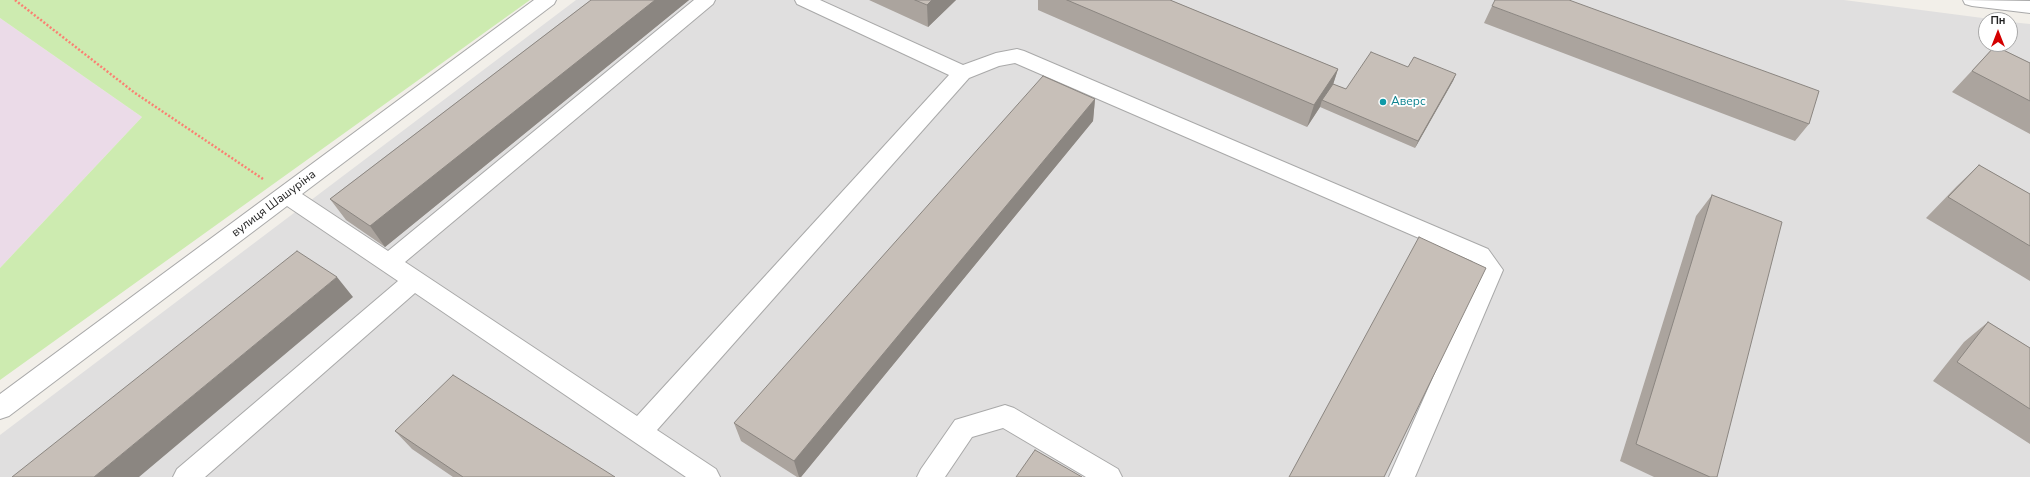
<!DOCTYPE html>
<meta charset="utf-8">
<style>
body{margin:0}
#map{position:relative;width:2030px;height:477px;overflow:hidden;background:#f2efe9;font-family:"Nunito Sans",sans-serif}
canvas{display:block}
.north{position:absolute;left:1978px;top:12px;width:40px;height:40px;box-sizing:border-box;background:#fff;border:1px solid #a7a7a7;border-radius:50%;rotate:0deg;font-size:11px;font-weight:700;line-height:16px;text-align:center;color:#222}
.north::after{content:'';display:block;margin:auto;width:14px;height:18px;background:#d40000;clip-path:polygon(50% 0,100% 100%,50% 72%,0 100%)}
</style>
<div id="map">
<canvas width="2030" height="477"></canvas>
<div class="north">Пн</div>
</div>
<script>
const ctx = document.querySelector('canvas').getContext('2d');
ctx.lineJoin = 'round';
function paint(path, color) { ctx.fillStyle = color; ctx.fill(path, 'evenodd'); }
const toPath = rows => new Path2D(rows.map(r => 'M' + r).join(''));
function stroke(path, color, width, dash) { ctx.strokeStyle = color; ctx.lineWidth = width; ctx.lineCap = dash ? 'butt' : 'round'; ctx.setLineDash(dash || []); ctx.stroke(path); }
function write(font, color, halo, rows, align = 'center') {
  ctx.font = font + ' "Nunito Sans",sans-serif'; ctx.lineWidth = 3.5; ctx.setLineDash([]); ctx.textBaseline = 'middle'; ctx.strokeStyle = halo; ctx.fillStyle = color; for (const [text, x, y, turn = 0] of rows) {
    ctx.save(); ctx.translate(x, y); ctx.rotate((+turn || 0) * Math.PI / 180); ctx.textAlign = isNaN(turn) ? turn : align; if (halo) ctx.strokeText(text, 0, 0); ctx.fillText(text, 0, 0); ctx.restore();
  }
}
paint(toPath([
 [576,0,1844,0,1998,20,1986,20,1986,44,2010,44,2010,22,2030,24,2030,477,0,477,0,435]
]), '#e0dfdf');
paint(toPath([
 [0,18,142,117,0,268]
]), '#ebdbe8');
paint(toPath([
 [0,0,530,0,0,380,0,268,142,117,0,18]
]), '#cdebb0');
const minor = toPath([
 [534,0,556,0,554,4,302,194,388,251,694,0,715,0,713,4,405,262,637,416,949,75,797,4,795,0,820,0,963,65,996,53,1017,49,1024,51,1488,249,1503,270,1415,477,1389,477,1480,271,1472,261,1015,63,999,66,969,78,657,430,716,469,720,477,686,477,415,293,205,477,173,477,177,469,398,281,287,206,9,416,0,419,0,394,534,0],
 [1963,0,2030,1,2030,13,1972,6,1965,4,1963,0],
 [1005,405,1014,408,1118,469,1122,477,1086,477,1003,428,972,437,945,477,917,477,921,469,955,420,1005,405]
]);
stroke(minor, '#a9a9a9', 2);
stroke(toPath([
 [15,0,135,93,263,179]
]), '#fa8072', 2.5, [2, 2]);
paint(minor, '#fff');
paint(toPath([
 [591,0,689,0,385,247,346,220,330,199],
 [869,0,956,0,928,27],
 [1038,0,1170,0,1338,69,1333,84,1346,89,1408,67,1456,74,1453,81,1415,148,1320,107,1307,127,1038,10],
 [1492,6,1809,124,1795,141,1484,23],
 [1995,46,2030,63,2030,134,1952,92],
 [1095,99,1093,121,801,477,797,477,741,441,734,423],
 [1979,165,2030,194,2030,281,1926,218,1957,186],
 [1712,195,1717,477,1654,477,1620,461,1696,216],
 [1988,322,2030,348,2030,444,1933,381,1964,342],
 [395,431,615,477,453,477,412,449]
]), '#aba49e');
paint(toPath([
 [655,0,689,0,385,247,370,226],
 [932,0,956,0,928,27,927,5],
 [1338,69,1331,91,1322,100,1320,107,1307,127,1314,105],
 [1456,74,1453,81,1415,148,1418,141],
 [1095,99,1093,121,801,477,799,477,794,461],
 [337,277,353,297,139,477,94,477]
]), '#8b8681');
const building = toPath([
 [591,0,655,0,370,226,330,199,591,0],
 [915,0,932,0,927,5,915,0],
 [1067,0,1170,0,1338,69,1314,105,1067,0],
 [1495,0,1569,0,1819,91,1809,124,1492,6,1495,0],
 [1995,46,2030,63,2030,101,1972,71,1995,46],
 [1371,52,1408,67,1414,57,1456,74,1418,141,1322,100,1333,84,1346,89,1371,52],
 [1043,76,1095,99,794,461,734,423,1043,76],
 [1979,165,2030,194,2030,246,1948,197,1979,165],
 [1712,195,1782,222,1717,477,1710,477,1636,444,1712,195],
 [1419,237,1486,268,1384,477,1289,477,1419,237],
 [297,251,337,277,94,477,12,477,297,251],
 [1988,322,2030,348,2030,409,1957,362,1988,322],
 [453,375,615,477,463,477,395,431,453,375],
 [1035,450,1082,477,1016,477,1035,450]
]);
paint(building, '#c7bfb8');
stroke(building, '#8b8681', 1);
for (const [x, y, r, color] of [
 [1383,102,4,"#0f9aa8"]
]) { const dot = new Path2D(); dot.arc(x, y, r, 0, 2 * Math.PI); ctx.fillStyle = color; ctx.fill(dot); stroke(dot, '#fff', 1.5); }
write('12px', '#0d838f', '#fff', [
 ["Аверс",1391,102]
], 'left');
write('12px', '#222', '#fff', [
 ["вулиця Шашуріна",274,204,-37]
]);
</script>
